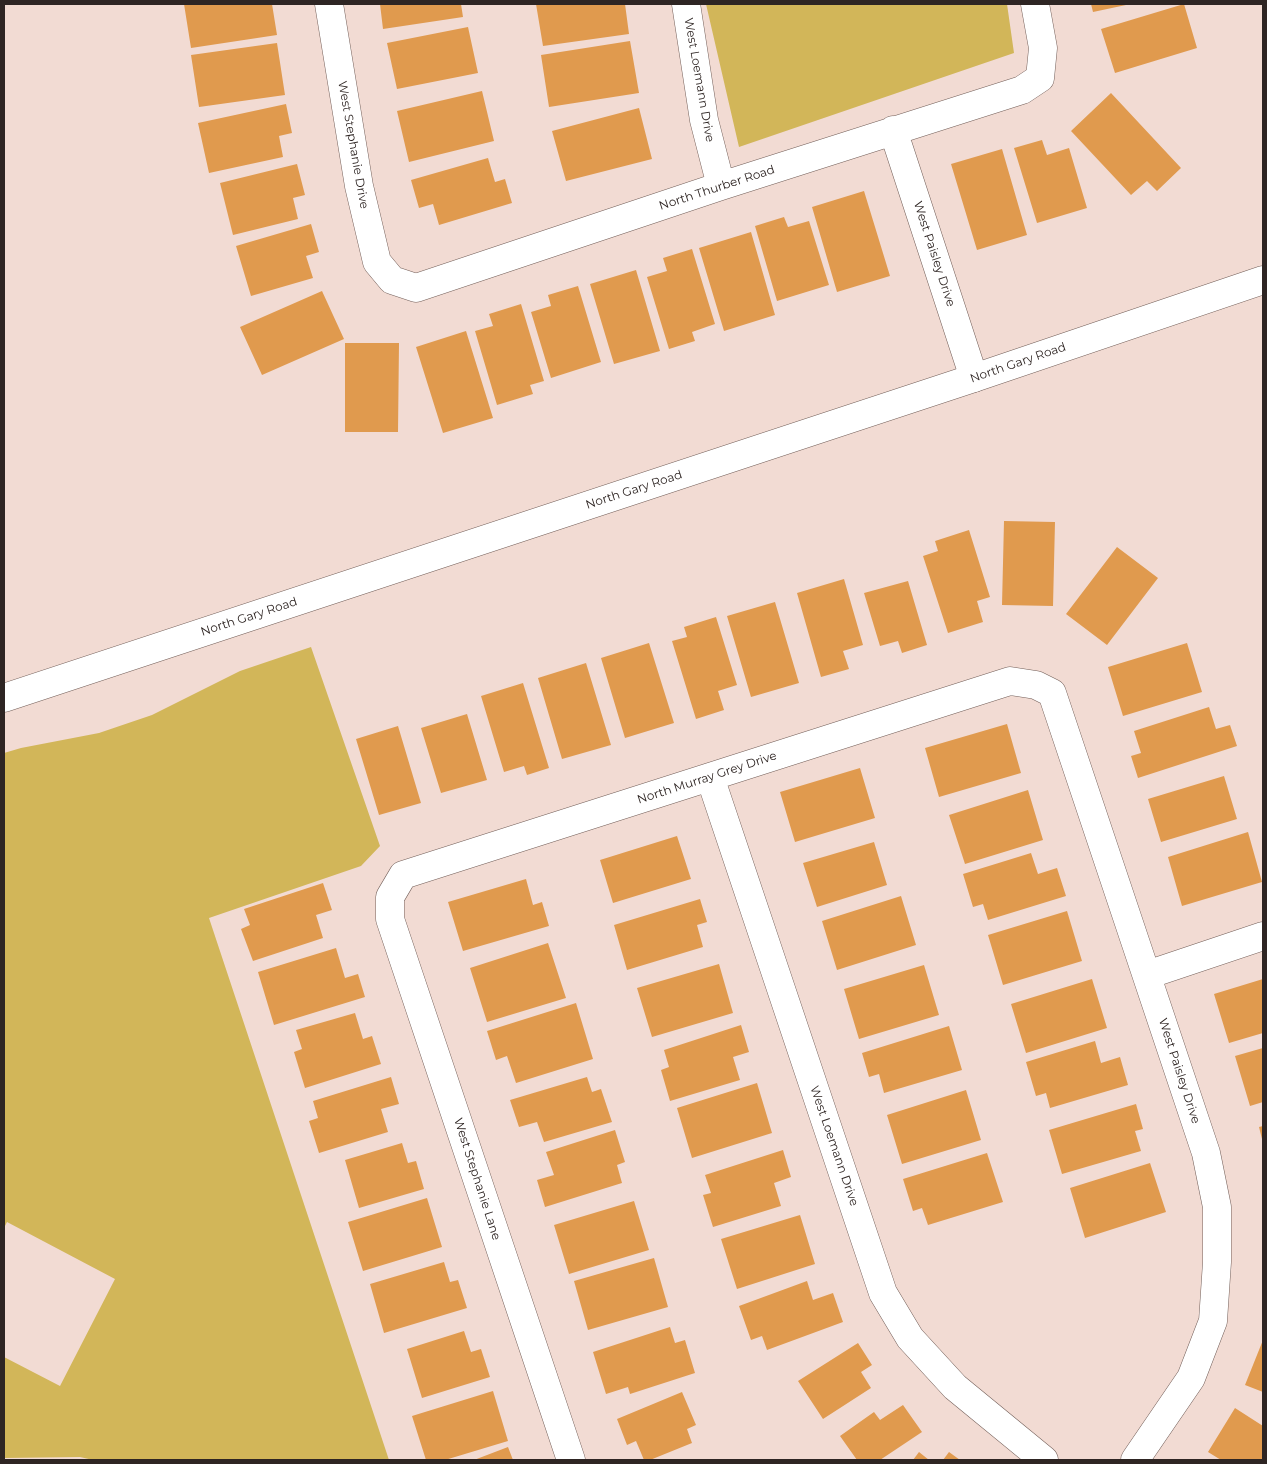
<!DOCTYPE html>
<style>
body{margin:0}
#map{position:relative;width:1267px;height:1464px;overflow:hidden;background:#f2dbd3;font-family:Montserrat,sans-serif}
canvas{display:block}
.frame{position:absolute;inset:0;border:5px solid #2e2523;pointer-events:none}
</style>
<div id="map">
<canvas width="1267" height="1464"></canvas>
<div class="frame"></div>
</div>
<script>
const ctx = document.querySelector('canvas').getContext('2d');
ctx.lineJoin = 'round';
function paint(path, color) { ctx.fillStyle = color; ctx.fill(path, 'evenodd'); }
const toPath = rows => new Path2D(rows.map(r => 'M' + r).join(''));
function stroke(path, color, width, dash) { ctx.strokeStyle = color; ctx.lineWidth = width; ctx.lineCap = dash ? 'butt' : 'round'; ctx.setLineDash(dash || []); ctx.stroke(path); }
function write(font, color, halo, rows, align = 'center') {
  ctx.font = font + ' Montserrat,sans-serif'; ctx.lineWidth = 5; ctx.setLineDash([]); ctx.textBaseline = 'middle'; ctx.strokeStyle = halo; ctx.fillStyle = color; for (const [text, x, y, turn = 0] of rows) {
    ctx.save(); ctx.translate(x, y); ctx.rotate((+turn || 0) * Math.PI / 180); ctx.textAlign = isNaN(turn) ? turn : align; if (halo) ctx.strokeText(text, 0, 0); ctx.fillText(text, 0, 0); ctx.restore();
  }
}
paint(toPath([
 [706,4,1007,4,1014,53,739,147],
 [311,647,380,846,361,866,209,918,389,1460,93,1460,80,1457,4,1458,4,1357,60,1386,115,1279,7,1222,4,1228,4,753,21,748,99,733,152,715,240,671]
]), '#d2b659');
paint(toPath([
 [184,4,272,4,277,35,191,48],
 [380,4,461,4,463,17,383,29],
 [536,4,625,4,629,34,543,46],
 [1091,4,1126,4,1126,5,1093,12],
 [1184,4,1197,48,1115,73,1101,29],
 [468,27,478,73,397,89,387,43],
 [630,41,639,93,549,107,541,55],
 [277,43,285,95,199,107,191,55],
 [482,91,494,141,409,162,397,111],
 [1111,93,1181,168,1157,191,1147,181,1131,195,1071,131],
 [286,104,292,133,279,136,283,157,209,173,198,123],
 [639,108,652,159,566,181,552,131],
 [1042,140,1047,155,1069,148,1087,208,1037,223,1014,148],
 [1002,149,1027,235,977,250,951,164],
 [488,158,495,182,505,179,512,203,439,225,433,204,419,208,411,180],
 [297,164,305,195,293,198,298,219,233,235,220,183],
 [864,191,890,276,837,292,812,207],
 [784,217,788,227,809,221,829,285,777,301,755,226],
 [311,224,319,252,306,256,313,278,251,296,236,246],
 [751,232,775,315,724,331,699,248],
 [692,249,715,324,692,332,695,341,669,349,647,277,667,271,663,258],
 [636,270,660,351,614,364,590,284],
 [578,286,601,362,551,378,531,312,551,306,548,295],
 [322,291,344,339,262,375,240,327],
 [521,304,544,381,530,385,533,394,497,405,475,331,493,326,489,314],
 [466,331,493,418,443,433,416,347],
 [345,343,399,343,398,432,345,432],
 [1004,521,1055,522,1053,606,1002,605],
 [969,530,990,597,977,601,983,622,948,633,923,556,938,551,935,541],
 [1117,547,1158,578,1107,645,1066,614],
 [844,579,863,645,843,651,849,669,821,677,797,593],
 [908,581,927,645,902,653,898,641,880,646,864,593],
 [775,602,799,683,751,697,727,616],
 [716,617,737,685,718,691,724,710,696,719,672,641,687,637,684,627],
 [649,643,674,723,625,738,601,658],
 [1187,643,1202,692,1123,716,1108,667],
 [586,663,611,745,562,759,538,678],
 [523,683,549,768,527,775,524,766,504,772,481,696],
 [1209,707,1216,729,1230,725,1237,746,1138,778,1131,756,1141,753,1134,731],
 [467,714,487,780,441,793,421,728],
 [1007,724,1021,773,939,797,925,748],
 [398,726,421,803,379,815,356,739],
 [860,768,875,818,795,842,780,792],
 [1224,776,1237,819,1161,842,1148,799],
 [1028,790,1043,840,965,864,949,815],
 [1248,832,1262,882,1182,906,1168,857],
 [677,836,691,879,613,903,600,860],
 [874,842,887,885,817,907,803,863],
 [1031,853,1038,874,1057,868,1066,896,988,920,983,904,973,907,963,874],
 [526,879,533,905,542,902,549,926,463,951,448,902],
 [323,883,332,910,316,915,323,938,253,961,241,929,250,925,244,909],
 [901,896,916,945,837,970,822,921],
 [700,899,707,922,697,925,703,947,627,970,614,925],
 [1067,911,1082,961,1003,985,988,935],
 [548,943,566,998,487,1022,470,968],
 [336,948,345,978,358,974,365,997,274,1025,258,972],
 [719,964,733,1013,652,1037,637,988],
 [924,965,939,1015,859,1039,844,989],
 [1092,979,1107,1028,1026,1053,1011,1004],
 [1263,979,1263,1033,1229,1043,1214,994],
 [576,1003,593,1059,516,1083,507,1056,496,1060,487,1031],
 [355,1013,363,1039,372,1036,381,1064,305,1088,294,1052,302,1049,296,1030],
 [741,1025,749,1052,733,1057,740,1080,670,1101,661,1070,669,1067,664,1050],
 [949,1026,962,1070,884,1093,879,1074,869,1077,862,1053],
 [1095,1041,1101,1063,1120,1057,1128,1085,1050,1108,1046,1093,1036,1096,1026,1062],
 [1263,1048,1263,1102,1250,1106,1235,1056],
 [391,1077,399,1104,381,1109,388,1132,319,1153,309,1121,318,1118,313,1101],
 [587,1077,592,1092,601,1089,612,1122,544,1142,537,1122,519,1127,510,1100],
 [757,1083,772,1133,692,1158,677,1108],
 [966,1090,981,1140,902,1164,887,1115],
 [1136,1104,1143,1129,1135,1131,1141,1151,1062,1174,1049,1130],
 [1263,1126,1263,1143,1259,1127],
 [615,1130,625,1162,617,1165,622,1183,545,1207,537,1180,554,1175,546,1152],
 [402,1143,408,1163,416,1161,424,1189,359,1208,345,1160],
 [783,1150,791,1177,774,1183,781,1206,713,1227,703,1195,711,1193,705,1175],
 [987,1153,1003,1202,928,1225,922,1208,913,1211,903,1179],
 [1150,1163,1166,1212,1085,1238,1070,1188],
 [427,1198,442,1247,363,1271,348,1222],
 [634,1201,649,1250,569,1274,554,1225],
 [800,1215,815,1264,737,1289,721,1239],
 [654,1258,668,1307,588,1330,574,1281],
 [444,1262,450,1282,458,1280,467,1308,384,1333,370,1284],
 [807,1281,813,1300,833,1293,843,1322,767,1350,762,1336,751,1340,739,1306],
 [670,1327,675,1343,685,1340,695,1373,630,1394,628,1387,606,1394,593,1352],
 [464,1331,471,1352,481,1349,490,1377,422,1398,407,1349],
 [1263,1340,1263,1392,1245,1385],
 [858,1343,872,1365,861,1372,871,1388,823,1419,798,1381],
 [493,1391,508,1441,445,1460,426,1460,412,1416],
 [682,1392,696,1425,687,1429,692,1443,650,1460,644,1460,636,1441,627,1445,617,1419],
 [903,1405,922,1432,880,1460,857,1460,840,1436,874,1412,880,1420],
 [1235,1408,1263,1426,1263,1460,1221,1460,1208,1452],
 [508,1447,513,1460,474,1460],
 [919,1452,929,1460,913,1460],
 [949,1452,960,1460,943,1460]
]), '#e09a4e');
const minor = toPath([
 [329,4,359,186,377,262,392,280,416,288,721,186,1022,90,1040,78,1043,48,1035,4],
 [686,4,704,120,721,186],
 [893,130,974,378],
 [710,777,883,1293,910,1338,955,1387,1044,1460],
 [1147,975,1263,936],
 [571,1460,390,919,390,897,403,875,1010,681,1036,685,1052,693,1206,1153,1217,1207,1217,1262,1213,1321,1191,1378,1135,1460]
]);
const major = toPath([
 [4,698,974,378,1263,280]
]);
stroke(minor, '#735f59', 29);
stroke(major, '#735f59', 29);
stroke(minor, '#fff', 28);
stroke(major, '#fff', 28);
write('12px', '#2e2523', '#fff', [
 ["West Loemann Drive",699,80,80],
 ["West Stephanie Drive",353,145,80],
 ["North Thurber Road",717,188,-18],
 ["West Paisley Drive",934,254,72],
 ["North Gary Road",1018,363,-19],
 ["North Gary Road",634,490,-18],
 ["North Gary Road",249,617,-18],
 ["North Murray Grey Drive",707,778,-18],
 ["West Paisley Drive",1179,1071,72],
 ["West Loemann Drive",834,1146,71],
 ["West Stephanie Lane",477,1179,72]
]);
</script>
